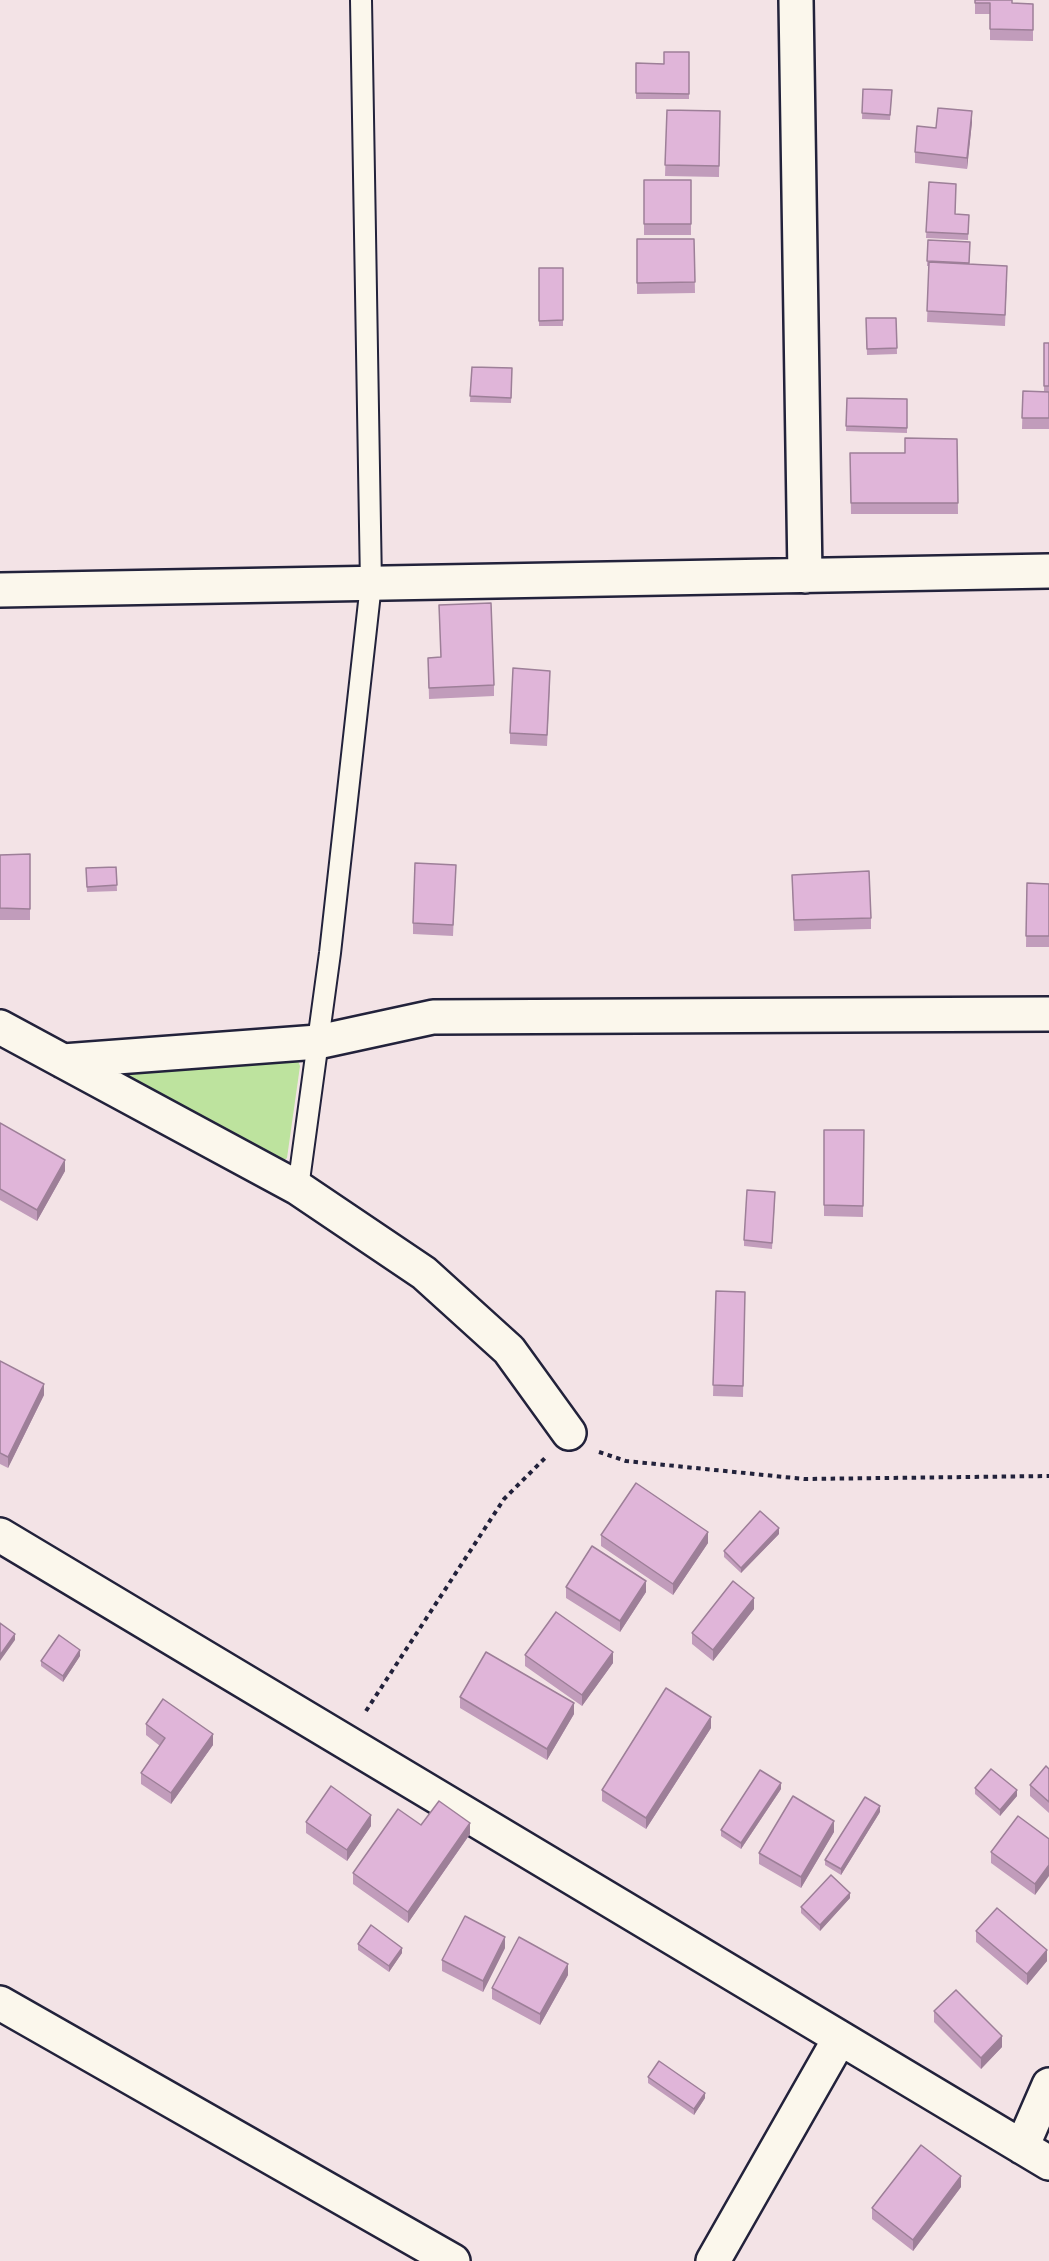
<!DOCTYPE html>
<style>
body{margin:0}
canvas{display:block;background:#f3e3e6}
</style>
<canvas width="1049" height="2261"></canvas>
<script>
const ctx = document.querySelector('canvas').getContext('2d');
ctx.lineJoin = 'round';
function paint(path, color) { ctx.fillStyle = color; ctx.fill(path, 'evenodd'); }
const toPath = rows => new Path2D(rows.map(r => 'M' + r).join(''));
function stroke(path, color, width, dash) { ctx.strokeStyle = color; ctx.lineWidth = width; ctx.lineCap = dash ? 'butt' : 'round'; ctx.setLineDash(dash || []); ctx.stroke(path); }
paint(toPath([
 [293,1060,298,1061,300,1066,287,1158,282,1162,119,1073]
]), '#bde39e');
const service = toPath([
 [298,1188,330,953,371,584,361,0]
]);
const minor = toPath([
 [796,0,805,576],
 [0,590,1049,571],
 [0,1027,298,1188,424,1273,509,1350,569,1433],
 [63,1061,318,1042,433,1017,1049,1014],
 [0,1535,1049,2163],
 [0,2003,453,2261],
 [1022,2147,1049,2085],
 [713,2261,840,2038]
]);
stroke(service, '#22223b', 24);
stroke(minor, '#22223b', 38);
stroke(toPath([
 [599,1452,626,1461,804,1479,1049,1476],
 [366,1711,504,1499,545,1458]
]), '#22223b', 4, [4.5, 4.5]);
stroke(service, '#fbf7ec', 20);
stroke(minor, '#fbf7ec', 33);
paint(toPath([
 [975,0,1012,3,1033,4,1033,41,990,40,990,14,975,14],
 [689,52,689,99,636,99,636,63,664,64],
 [863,89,892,90,890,120,862,119],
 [667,110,720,111,719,177,665,176],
 [972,122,967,169,915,163,915,152,936,128],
 [644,180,691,180,691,235,644,235],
 [929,182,955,214,969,215,968,240,926,238],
 [637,239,694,239,695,293,637,294],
 [928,240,970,242,969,264,1007,277,1005,326,927,322,929,266,927,266],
 [539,268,563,268,563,326,539,326],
 [866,318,896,318,897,354,867,355],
 [1044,343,1049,343,1049,429,1022,429,1023,391,1044,391],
 [472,367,512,368,511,403,470,402],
 [847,398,907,399,907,433,846,431],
 [957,439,958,514,851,514,850,453,905,453],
 [439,605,494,685,494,696,429,699,428,658,441,657],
 [550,682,547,746,510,744,510,733],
 [30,854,30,920,0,920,0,855],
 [456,865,453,936,413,934,413,923],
 [116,867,117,891,87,892,86,868],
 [792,875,871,918,871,929,794,931],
 [1027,883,1049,884,1049,947,1026,947],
 [0,1123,65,1171,37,1221,0,1200],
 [824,1130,864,1130,863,1217,824,1216],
 [775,1198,772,1249,744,1246,744,1240],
 [716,1291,745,1292,743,1397,713,1396],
 [0,1361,44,1395,8,1468,0,1464],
 [779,1534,741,1573,724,1557,724,1551],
 [601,1535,708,1543,673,1595,601,1546],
 [566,1587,646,1592,620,1632,566,1598],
 [754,1609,713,1661,692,1644,692,1633],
 [525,1655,613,1663,582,1706,525,1666],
 [80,1656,63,1682,41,1666,41,1661],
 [460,1697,574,1714,547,1760,460,1708],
 [146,1724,213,1745,171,1804,141,1784,141,1773,160,1746,146,1735],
 [711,1728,646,1829,602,1801,602,1790],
 [1049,1769,1049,1813,1030,1796,1030,1785],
 [975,1788,1017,1796,1000,1816,975,1794],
 [781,1789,741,1849,721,1836,721,1830],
 [880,1812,841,1875,825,1865,825,1860],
 [306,1822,371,1826,347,1861,306,1833],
 [421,1825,470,1834,408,1923,353,1884,353,1873],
 [834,1832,801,1888,759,1864,759,1853],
 [1049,1839,1035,1895,991,1863,991,1852],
 [850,1898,820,1931,801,1913,801,1907],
 [976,1931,1047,1961,1027,1985,976,1942],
 [358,1944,402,1953,389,1972,358,1950],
 [505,1948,483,1992,442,1971,442,1960],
 [568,1975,540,2025,492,1999,492,1988],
 [934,2011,1002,2047,981,2069,934,2022],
 [648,2077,705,2098,694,2115,648,2083],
 [961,2187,913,2251,872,2219,872,2208]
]), '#c19cbb');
paint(toPath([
 [972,111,972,122,967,169,967,158],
 [65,1160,65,1171,37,1221,37,1210],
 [44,1384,44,1395,8,1468,8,1457],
 [779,1528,779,1534,741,1573,741,1568],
 [708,1532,708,1543,673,1595,673,1584],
 [646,1581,646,1592,620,1632,620,1621],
 [754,1598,754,1609,713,1661,713,1650],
 [15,1634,15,1640,0,1661,0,1655],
 [80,1650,80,1656,63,1682,63,1676],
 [613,1652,613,1663,582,1706,582,1695],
 [574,1703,574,1714,547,1760,547,1749],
 [711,1717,711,1728,646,1829,646,1818],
 [213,1734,213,1745,171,1804,171,1793],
 [781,1783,781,1789,741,1849,741,1843],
 [1017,1790,1017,1796,1000,1816,1000,1810],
 [880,1806,880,1812,841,1875,841,1869],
 [371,1815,371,1826,347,1861,347,1850],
 [834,1821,834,1832,801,1888,801,1877],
 [470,1823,470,1834,408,1923,408,1912],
 [1049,1865,1049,1876,1035,1895,1035,1884],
 [850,1893,850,1898,820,1931,820,1925],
 [505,1937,505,1948,483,1992,483,1981],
 [402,1948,402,1953,389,1972,389,1966],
 [1047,1950,1047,1961,1027,1985,1027,1974],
 [568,1964,568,1975,540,2025,540,2014],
 [1002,2036,1002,2047,981,2069,981,2058],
 [705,2093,705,2098,694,2115,694,2109],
 [961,2176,961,2187,913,2251,913,2240]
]), '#9d7f98');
const building = toPath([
 [975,0,1012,0,1012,3,1033,4,1033,30,990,29,990,3,975,3,975,0],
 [664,52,689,52,689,94,636,93,636,63,664,64,664,52],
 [863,89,892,90,890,115,862,113,863,89],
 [938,108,972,111,967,158,915,152,917,126,936,128,938,108],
 [667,110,720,111,719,166,665,165,667,110],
 [644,180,691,180,691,224,644,224,644,180],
 [929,182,956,184,955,214,969,215,968,234,926,232,929,182],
 [637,239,694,239,695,282,637,283,637,239],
 [928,240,970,242,969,263,927,261,928,240],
 [929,262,1007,266,1005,315,927,311,929,262],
 [539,268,563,268,563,320,539,321,539,268],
 [866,318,896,318,897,348,867,349,866,318],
 [1044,343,1049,343,1049,386,1044,386,1044,343],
 [472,367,512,368,511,398,470,396,472,367],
 [1023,391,1049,392,1049,418,1022,418,1023,391],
 [847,398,907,399,907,428,846,426,847,398],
 [905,438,957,439,958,503,851,503,850,453,905,453,905,438],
 [491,603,494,685,429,688,428,658,441,657,439,605,491,603],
 [513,668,550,671,547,735,510,733,513,668],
 [30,854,30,909,0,908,0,855,30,854],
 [415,863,456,865,453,925,413,923,415,863],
 [116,867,117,885,87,887,86,868,116,867],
 [869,871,871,918,794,920,792,875,869,871],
 [1027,883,1049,884,1049,936,1026,936,1027,883],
 [0,1123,65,1160,37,1210,0,1189,0,1123],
 [824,1130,864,1130,863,1206,824,1205,824,1130],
 [747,1190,775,1192,772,1243,744,1240,747,1190],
 [716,1291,745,1292,743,1386,713,1385,716,1291],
 [0,1361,44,1384,8,1457,0,1453,0,1361],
 [636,1483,708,1532,673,1584,601,1535,636,1483],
 [760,1511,779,1528,741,1568,724,1551,760,1511],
 [592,1546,646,1581,620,1621,566,1587,592,1546],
 [733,1581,754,1598,713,1650,692,1633,733,1581],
 [556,1612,613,1652,582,1695,525,1655,556,1612],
 [0,1623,15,1634,0,1655,0,1623],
 [59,1635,80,1650,63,1676,41,1661,59,1635],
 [486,1652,574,1703,547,1749,460,1697,486,1652],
 [666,1688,711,1717,646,1818,602,1790,666,1688],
 [163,1699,213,1734,171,1793,141,1773,165,1738,146,1724,163,1699],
 [1046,1766,1049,1769,1049,1802,1030,1785,1046,1766],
 [991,1769,1017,1790,1000,1810,975,1788,991,1769],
 [760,1770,781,1783,741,1843,721,1830,760,1770],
 [331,1786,371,1815,347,1850,306,1822,331,1786],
 [793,1796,834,1821,801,1877,759,1853,793,1796],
 [865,1797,880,1806,841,1869,825,1860,865,1797],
 [439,1801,470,1823,408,1912,353,1873,398,1809,421,1825,439,1801],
 [1018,1816,1049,1839,1049,1865,1035,1884,991,1852,1018,1816],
 [831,1875,850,1893,820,1925,801,1907,831,1875],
 [997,1908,1047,1950,1027,1974,976,1931,997,1908],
 [465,1916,505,1937,483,1981,442,1960,465,1916],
 [371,1925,402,1948,389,1966,358,1944,371,1925],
 [519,1937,568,1964,540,2014,492,1988,519,1937],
 [956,1990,1002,2036,981,2058,934,2011,956,1990],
 [659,2061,705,2093,694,2109,648,2077,659,2061],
 [921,2145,961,2176,913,2240,872,2208,921,2145]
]);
paint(building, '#e0b5d9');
stroke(building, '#9d7f98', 1.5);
</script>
